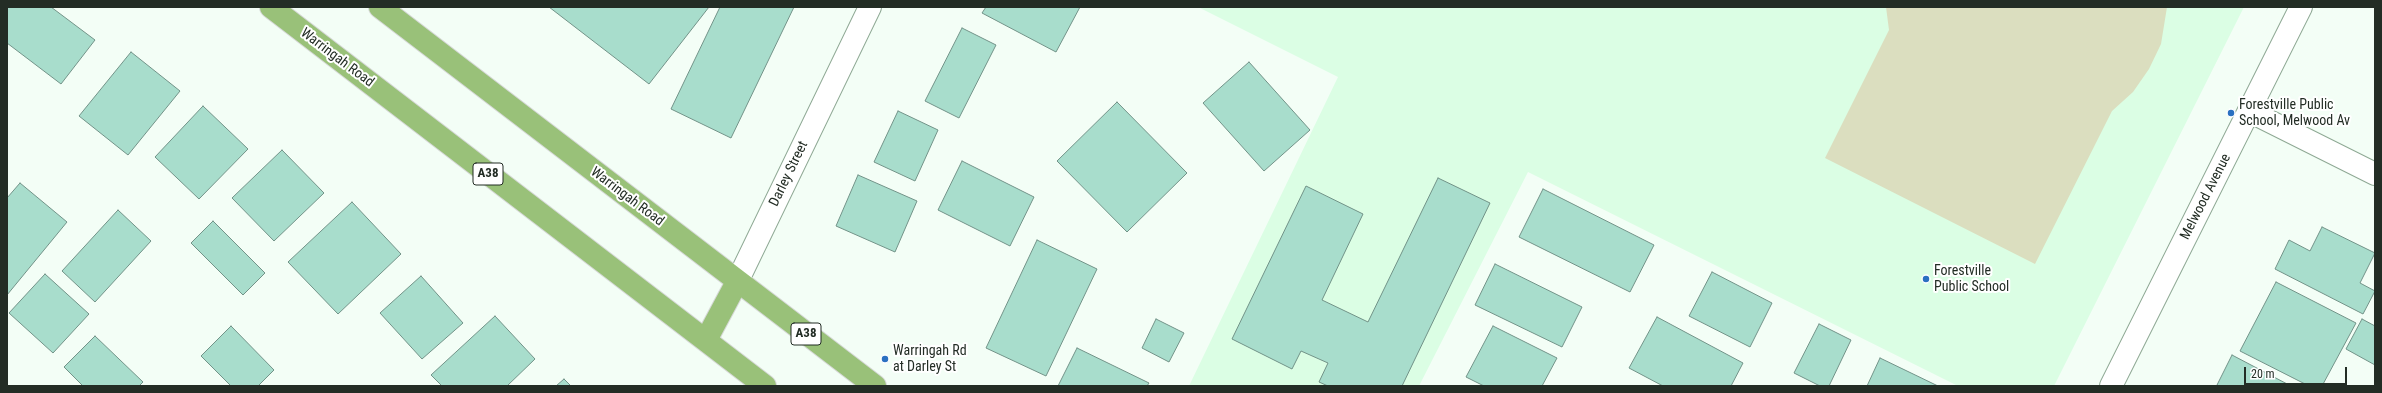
<!DOCTYPE html>
<style>
body{margin:0}
#map{position:relative;width:2382px;height:393px;overflow:hidden;background:#f3fef6;font-family:"Roboto Condensed",sans-serif}
canvas{display:block}
.frame{position:absolute;inset:0;border:8px solid #232d25;pointer-events:none}
.scale{position:absolute;left:2244px;top:367px;width:103px;height:18px;box-sizing:border-box;border:2px solid #232d25;border-top:0;padding-left:5px;font-size:12px;line-height:14px;white-space:nowrap;color:#232d25;-webkit-text-stroke:3px #fff;paint-order:stroke}
</style>
<div id="map">
<canvas width="2382" height="393"></canvas>
<div class="frame"></div>
<div class="scale">20 m</div>
</div>
<script>
const ctx = document.querySelector('canvas').getContext('2d');
ctx.lineJoin = 'round';
function paint(path, color) { ctx.fillStyle = color; ctx.fill(path, 'evenodd'); }
const toPath = rows => new Path2D(rows.map(r => 'M' + r).join(''));
function stroke(path, color, width, dash) { ctx.strokeStyle = color; ctx.lineWidth = width; ctx.lineCap = dash ? 'butt' : 'round'; ctx.setLineDash(dash || []); ctx.stroke(path); }
function write(font, color, halo, rows, align = 'center') {
  ctx.font = font + ' "Roboto Condensed",sans-serif'; ctx.lineWidth = 4; ctx.setLineDash([]); ctx.textBaseline = 'middle'; ctx.strokeStyle = halo; ctx.fillStyle = color; for (const [text, x, y, turn = 0] of rows) {
    ctx.save(); ctx.translate(x, y); ctx.rotate((+turn || 0) * Math.PI / 180); ctx.textAlign = isNaN(turn) ? turn : align; if (halo) ctx.strokeText(text, 0, 0); ctx.fillText(text, 0, 0); ctx.restore();
  }
}
paint(toPath([
 [1198,7,2244,7,2054,386,1958,386,1528,172,1419,386,1189,386,1338,77]
]), '#dbfee4');
paint(toPath([
 [1886,7,2167,7,2161,44,2149,69,2133,92,2112,111,2035,264,1825,158,1889,30]
]), '#dbdebf');
const building = toPath([
 [7,7,51,7,95,40,61,84,7,43,7,7],
 [549,7,709,7,649,84,549,7],
 [720,7,794,7,731,138,671,109,720,7],
 [986,7,1080,7,1056,52,982,13,986,7],
 [962,28,996,45,959,118,925,101,962,28],
 [131,52,180,91,128,155,79,116,131,52],
 [1249,62,1310,130,1264,171,1203,103,1249,62],
 [1117,102,1187,173,1127,232,1057,161,1117,102],
 [203,106,248,149,199,199,155,157,203,106],
 [898,111,938,130,915,181,874,162,898,111],
 [282,150,324,193,274,241,232,198,282,150],
 [962,161,1034,197,1010,246,938,210,962,161],
 [858,175,917,201,895,252,836,226,858,175],
 [1438,178,1490,203,1402,386,1328,386,1319,382,1328,363,1301,351,1292,369,1232,339,1306,186,1363,214,1322,300,1368,322,1438,178],
 [20,183,67,222,7,295,7,198,20,183],
 [1543,189,1654,245,1630,292,1519,237,1543,189],
 [352,202,401,254,338,314,288,262,352,202],
 [118,210,151,241,95,302,62,271,118,210],
 [213,221,265,273,243,295,191,243,213,221],
 [2322,227,2375,253,2360,283,2375,291,2363,314,2275,269,2289,240,2310,251,2322,227],
 [1037,240,1097,269,1046,376,986,348,1037,240],
 [1495,264,1582,307,1562,347,1475,305,1495,264],
 [1712,272,1772,303,1750,347,1689,316,1712,272],
 [45,274,89,314,53,353,9,313,45,274],
 [421,276,463,323,422,359,380,313,421,276],
 [2276,282,2356,323,2322,386,2309,386,2240,351,2276,282],
 [495,316,535,359,507,386,442,386,431,375,495,316],
 [1657,317,1743,363,1731,386,1663,386,1629,368,1657,317],
 [1156,319,1184,333,1169,362,1142,348,1156,319],
 [2362,319,2375,326,2375,365,2346,349,2362,319],
 [1819,324,1851,340,1829,386,1820,386,1794,373,1819,324],
 [231,326,274,370,258,386,231,386,201,356,231,326],
 [1493,326,1557,358,1542,386,1484,386,1466,377,1493,326],
 [95,336,143,382,139,386,83,386,64,367,95,336],
 [1077,348,1149,383,1147,386,1058,386,1077,348],
 [2232,355,2291,386,2219,386,2217,385,2232,355],
 [1880,358,1938,386,1867,386,1880,358],
 [564,379,571,386,556,386,564,379]
]);
paint(building, '#a8ddcc');
stroke(building, '#729388', 1);
const minor = toPath([
 [2249,111,2375,174],
 [737,282,870,7],
 [2111,386,2301,7]
]);
const highway = toPath([
 [271,7,765,386],
 [380,7,875,386],
 [706,340,737,282]
]);
stroke(minor, '#8fa995', 24);
stroke(highway, '#d7d9d8', 24);
stroke(minor, '#fff', 22);
stroke(highway, '#99c179', 22);
for (const [x, y, r, color] of [
 [2231,113,4,"#2a70c1"],
 [1926,279,4,"#2a70c1"],
 [885,359,4,"#2a70c1"]
]) { const dot = new Path2D(); dot.arc(x, y, r, 0, 2 * Math.PI); ctx.fillStyle = color; ctx.fill(dot); stroke(dot, '#fff', 1.5); }
for (const [x, y, w] of [
 [488,174,30],
 [806,334,30]
]) { const box = new Path2D(); box.roundRect(x - w / 2, y - 11, w, 22, 3); ctx.fillStyle = '#fff'; ctx.fill(box); stroke(box, '#232d25', 1); }
write('bold 13px', '#232d25', null, [
 ["A38",488,174],
 ["A38",806,334]
]);
write('14px', '#232d25', '#fff', [
 ["Warringah Road",337,58,37],
 ["Darley Street",789,174,-64],
 ["Warringah Road",627,197,37],
 ["Melwood Avenue",2206,197,-63]
]);
write('14px', '#232d25', '#fff', [
 ["Forestville Public",2239,105],
 ["School, Melwood Av",2239,121],
 ["Forestville",1934,271],
 ["Public School",1934,287],
 ["Warringah Rd",893,351],
 ["at Darley St",893,367]
], 'left');
</script>
